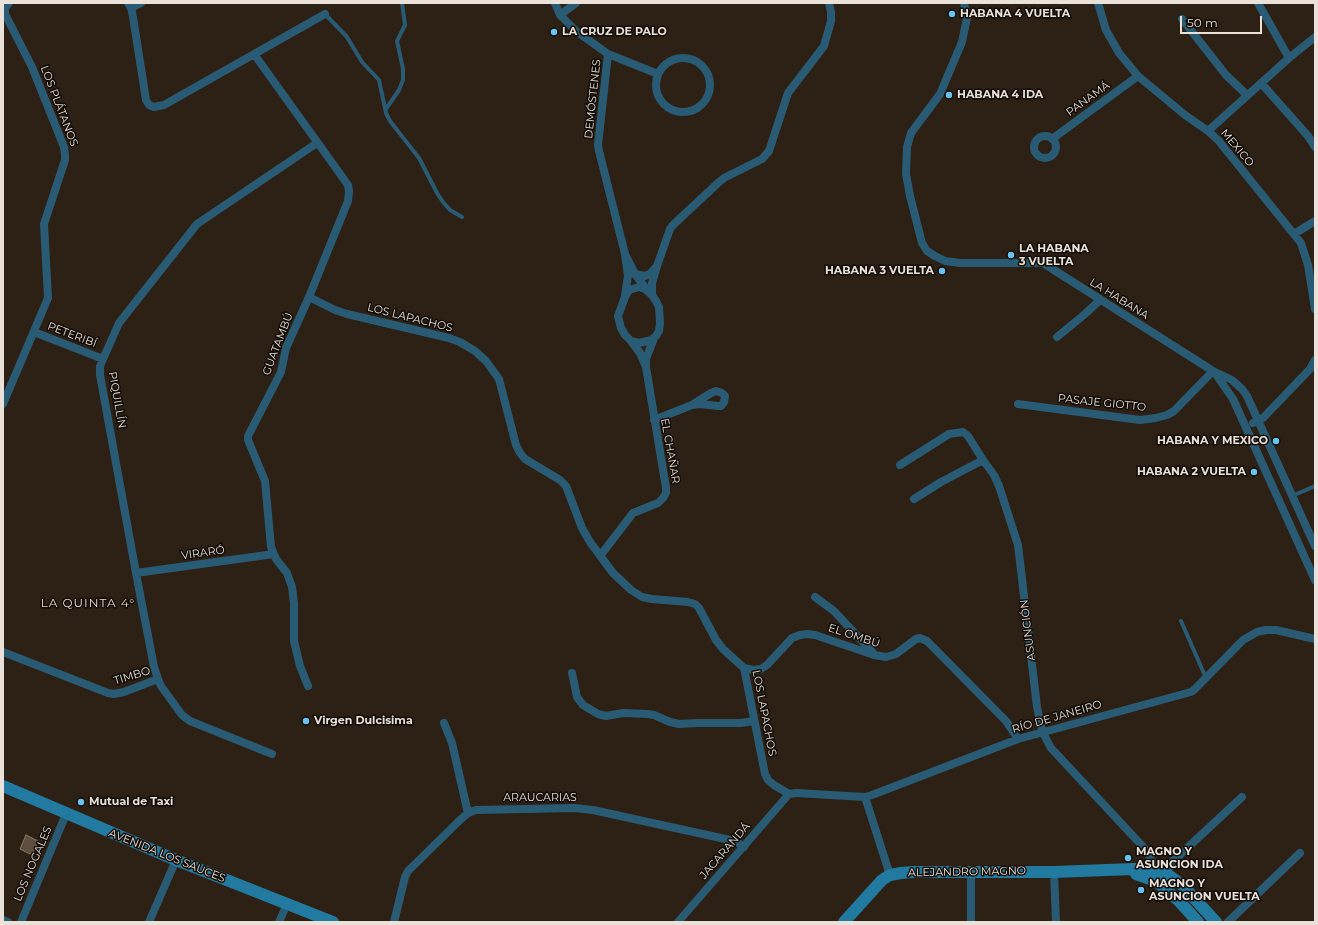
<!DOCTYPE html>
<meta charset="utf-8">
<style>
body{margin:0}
#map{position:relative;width:1318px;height:925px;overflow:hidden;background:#2d2014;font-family:Montserrat,sans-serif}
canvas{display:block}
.frame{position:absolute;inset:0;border:4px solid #eae1d9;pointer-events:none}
.scale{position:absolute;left:1180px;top:16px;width:82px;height:18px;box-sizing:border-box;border:2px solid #eae1d9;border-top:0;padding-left:5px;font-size:12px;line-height:14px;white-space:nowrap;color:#eae1d9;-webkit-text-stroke:3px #110b06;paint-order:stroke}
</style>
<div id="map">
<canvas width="1318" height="925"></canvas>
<div class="frame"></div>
<div class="scale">50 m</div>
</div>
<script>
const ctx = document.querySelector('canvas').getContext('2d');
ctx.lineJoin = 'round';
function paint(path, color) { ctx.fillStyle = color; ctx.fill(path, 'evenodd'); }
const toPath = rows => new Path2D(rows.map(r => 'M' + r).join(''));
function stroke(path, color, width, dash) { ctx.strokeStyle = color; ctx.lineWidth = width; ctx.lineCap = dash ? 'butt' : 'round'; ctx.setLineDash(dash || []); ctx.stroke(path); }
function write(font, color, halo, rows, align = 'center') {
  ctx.font = font + ' Montserrat,sans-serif'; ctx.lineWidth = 3; ctx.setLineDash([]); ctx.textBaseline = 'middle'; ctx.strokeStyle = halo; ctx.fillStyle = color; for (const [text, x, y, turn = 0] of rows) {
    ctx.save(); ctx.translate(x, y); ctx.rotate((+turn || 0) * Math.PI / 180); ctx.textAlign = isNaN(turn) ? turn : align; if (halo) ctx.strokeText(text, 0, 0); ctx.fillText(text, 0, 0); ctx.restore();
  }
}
const building = toPath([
 [26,835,38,841,32,855,20,849,26,835]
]);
paint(building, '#5e4f41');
stroke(building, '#88786a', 1);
stroke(toPath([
 [325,14,347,37,362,62,379,80,386,113,390,121,419,158,437,193,443,202,450,210,462,217],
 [386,109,399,90,403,80,403,69,397,41,405,25,402,3],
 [1292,496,1315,486],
 [1181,621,1206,678]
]), '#2a5b74', 4);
stroke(toPath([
 [128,3,131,8,133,17,146,100,149,105,154,107,164,105,325,14],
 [555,3,560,15,576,31,608,54,658,74],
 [964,3,967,18,962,42,940,94,911,133,907,147,906,174,910,196,922,243,927,251,935,256,945,261,960,263,1043,263,1213,371,1232,380,1242,389,1247,396,1315,546],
 [1098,3,1106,30,1119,53,1138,76,1185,115,1208,131,1218,140,1301,243,1308,265,1315,309],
 [1258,3,1289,58],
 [131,8,141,3],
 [560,15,576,3],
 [1182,19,1226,75,1247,95],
 [254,54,343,178,348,185,349,191,348,201,309,297,286,348,281,372,248,436,248,440,265,481,271,547,276,559,287,573,292,587,294,603,294,641,300,666,308,686],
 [608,54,598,145,599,151,625,254],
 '656 85a27 27 0 1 1 54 0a27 27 0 1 1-54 0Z',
 [1261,83,1308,136,1315,147],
 [1208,131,1289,58,1315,37],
 '1034 147a11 11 0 1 1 22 0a11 11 0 1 1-22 0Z',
 [1052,139,1138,76],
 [1294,234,1315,221],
 [635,274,645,276,650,274,655,268],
 [639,287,645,289,652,295,656,301,659,307,660,323,659,331,656,336,651,340,639,343,631,341,625,335,621,328,618,316,625,297,629,290,639,287],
 [625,295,628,276,625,254,635,274,647,290],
 [652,295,652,283,657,266,670,229,673,225,718,183,724,178,762,159,769,151,788,93,824,46,831,21,831,12,829,3],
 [309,297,335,310,347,314,449,338,460,342,475,351,486,361,499,379,516,445,520,453,525,459,560,480,566,486,582,528,590,542,613,573,631,590,642,597,652,599,688,602,695,604,699,608,716,640,723,649,744,668,765,774,768,780,774,785,789,794],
 [34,332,103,359],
 [1057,337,1085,314,1100,300],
 [631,341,640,353,646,367,646,359,654,338],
 [1215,373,1233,399,1315,580],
 [3,404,48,298,44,224,65,160,65,155,64,147,32,67,5,14,5,8,9,3],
 [1018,404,1140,420,1156,418,1167,415,1174,411,1213,371],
 [654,420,692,405,700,404,718,406,721,406,724,402,725,396,722,393,716,391,711,393,692,405],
 [1253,423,1263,418,1310,369,1315,360],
 [900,465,949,434,963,432,968,436,983,460,994,475,999,486,1018,545,1037,707,1042,731,1051,748,1146,850,1158,871],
 [914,499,941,482,983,460],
 [600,556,633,513,658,503,663,498,666,493,666,488,646,367],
 [136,573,274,554],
 [815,597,834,611,874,654],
 [3,652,108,693,114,694,124,692,158,679,161,686,182,715,190,721,272,754],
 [744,668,754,670,761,669,767,665,792,638,800,635,807,634,815,635,874,655,886,657,896,654,916,639,920,638,927,641,1006,721,1018,739],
 [572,673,577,697,583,705,598,714,606,716,623,713,647,714,654,715,670,722,679,724,697,723,741,723,754,721],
 [158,679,154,667,136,573,100,375,100,366,119,323,197,224,317,143],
 [444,723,452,743,468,813],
 [789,794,796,793,865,797,872,795,1018,739,1191,692,1195,689,1243,640,1257,632,1266,630,1276,630,1315,639],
 [865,797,890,875],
 [1054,872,1056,922],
 [1167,874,1171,863,1242,797],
 [3,920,8,922],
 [21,922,66,814],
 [149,922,176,860],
 [279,922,287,904],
 [394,922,405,877,408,871,460,820,468,813,476,810,574,808,593,810,730,840,735,841,744,847],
 [678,922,789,794],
 [971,922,971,872],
 [1228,922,1300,853]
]), '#2a5b74', 8);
stroke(toPath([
 [3,786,176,860,333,922],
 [1136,874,1156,881,1178,900,1198,922],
 [844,922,882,880,890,875,901,873,913,872,1054,872,1133,869,1148,869,1167,874,1182,885,1216,922]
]), '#227aa1', 12);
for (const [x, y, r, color] of [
 [952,14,4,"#69c3f1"],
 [554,32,4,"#69c3f1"],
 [949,95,4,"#69c3f1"],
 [1011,255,4,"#69c3f1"],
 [942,271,4,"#69c3f1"],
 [1276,441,4,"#69c3f1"],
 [1254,472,4,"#69c3f1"],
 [306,721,4,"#69c3f1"],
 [81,802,4,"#69c3f1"],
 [1128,858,4,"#69c3f1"],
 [1141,890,4,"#69c3f1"]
]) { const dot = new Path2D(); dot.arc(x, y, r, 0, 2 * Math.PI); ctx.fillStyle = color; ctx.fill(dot); stroke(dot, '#110b06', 1.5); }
write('bold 11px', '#eae1d9', '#110b06', [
 ["HABANA 4 VUELTA",960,14],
 ["LA CRUZ DE PALO",562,32],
 ["HABANA 4 IDA",957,95],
 ["LA HABANA",1019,249],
 ["3 VUELTA",1019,262],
 ["HABANA 3 VUELTA",934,271,"right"],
 ["HABANA Y MEXICO",1268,441,"right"],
 ["HABANA 2 VUELTA",1246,472,"right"],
 ["Virgen Dulcisima",314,721],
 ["Mutual de Taxi",89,802],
 ["MAGNO Y",1136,852],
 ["ASUNCION IDA",1136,865],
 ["MAGNO Y",1149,884],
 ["ASUNCION VUELTA",1149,897]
], 'left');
write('11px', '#eae1d9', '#110b06', [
 ["DEMÓSTENES",593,99,-84],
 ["PANAMÁ",1088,99,-36],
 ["LOS PLÁTANOS",59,106,69],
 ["MEXICO",1237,148,50],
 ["LA HABANA",1119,299,32],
 ["LOS LAPACHOS",410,318,14],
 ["PETERIBÍ",72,335,21],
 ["GUATAMBÚ",278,344,-69],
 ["PIQUILLÍN",117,400,80],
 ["PASAJE GIOTTO",1102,403,6],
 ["EL CHAÑAR",670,451,80],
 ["VIRARÓ",203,553,-8],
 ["ASUNCIÓN",1028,630,-97],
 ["EL OMBÚ",854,636,18],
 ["TIMBO",132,676,-17],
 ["LOS LAPACHOS",764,713,79],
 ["RÍO DE JANEIRO",1057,717,-16],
 ["ARAUCARIAS",540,798],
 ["JACARANDÁ",725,851,-49],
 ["AVENIDA LOS SAUCES",167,856,22],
 ["LOS NOGALES",33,864,-67],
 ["ALEJANDRO MAGNO",967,872,-1]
]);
ctx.letterSpacing = '1px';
write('12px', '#eddbcb', '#110b06', [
 ["LA QUINTA 4°",88,603]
]);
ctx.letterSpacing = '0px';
</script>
